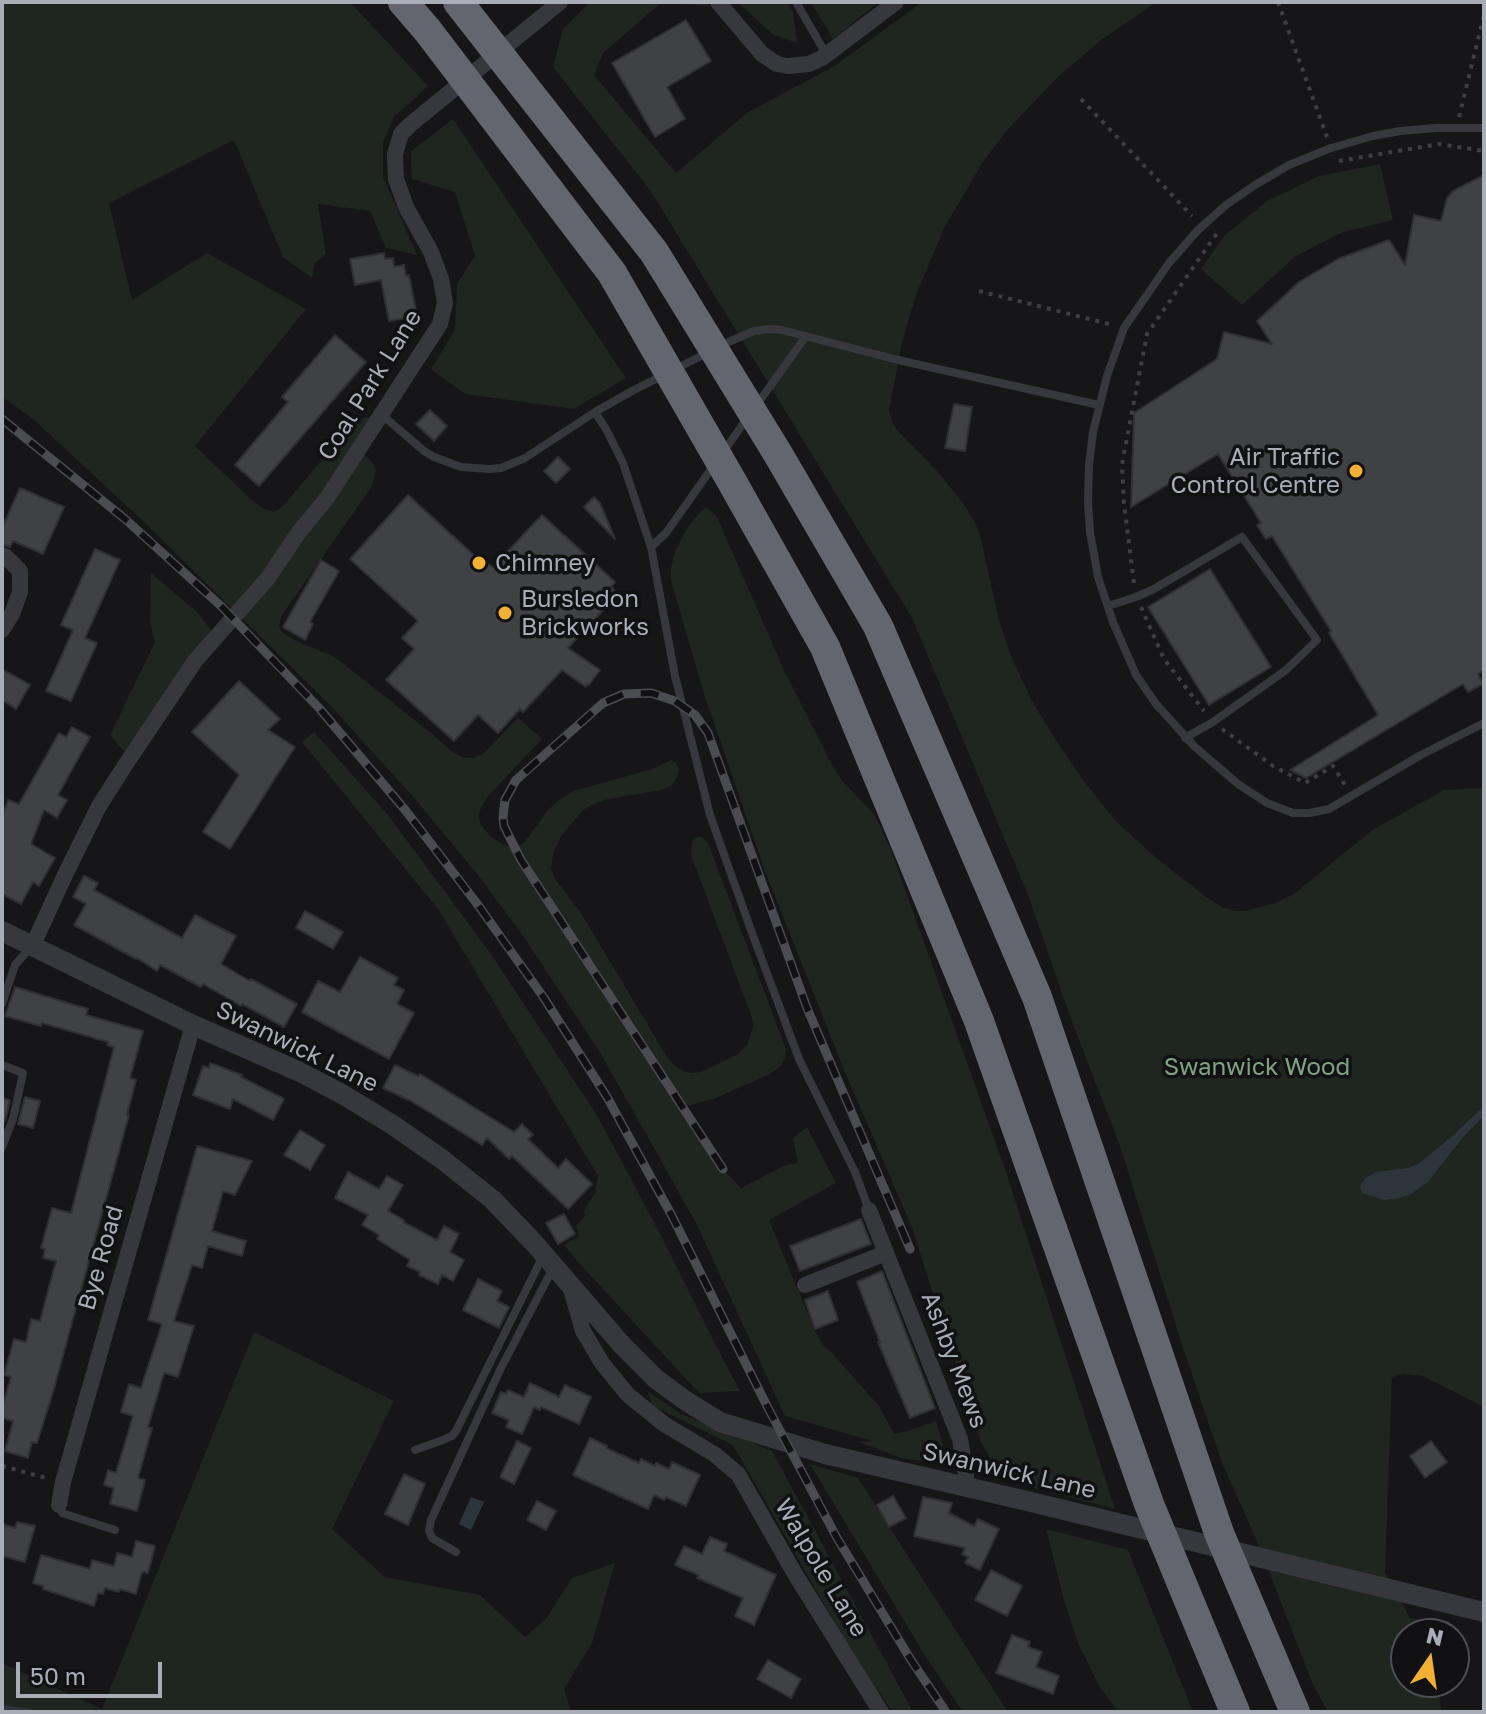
<!DOCTYPE html>
<style>
body{margin:0}
#map{position:relative;width:1486px;height:1714px;overflow:hidden;background:#161618;font-family:"Golos Text",sans-serif}
canvas{display:block}
.frame{position:absolute;inset:0;border:4px solid #a8adb8;pointer-events:none}
.north{position:absolute;left:1390px;top:1618px;width:80px;height:80px;box-sizing:border-box;background:#111113;border:2px solid #4d4f55;border-radius:50%;rotate:13deg;font-size:22px;font-weight:700;line-height:32px;text-align:center;color:#a8adb8}
.north::after{content:'';display:block;margin:auto;width:28px;height:36px;background:#f2b134;clip-path:polygon(50% 0,100% 100%,50% 72%,0 100%)}
.scale{position:absolute;left:16px;top:1662px;width:146px;height:36px;box-sizing:border-box;border:4px solid #a8adb8;border-top:0;padding-left:10px;font-size:24px;line-height:28px;white-space:nowrap;color:#a8adb8;-webkit-text-stroke:6px #111113;paint-order:stroke}
</style>
<div id="map">
<canvas width="1486" height="1714"></canvas>
<div class="frame"></div>
<div class="north">N</div>
<div class="scale">50 m</div>
</div>
<script>
const ctx = document.querySelector('canvas').getContext('2d');
ctx.lineJoin = 'round';
function paint(path, color) { ctx.fillStyle = color; ctx.fill(path, 'evenodd'); }
const toPath = rows => new Path2D(rows.map(r => 'M' + r).join(''));
function stroke(path, color, width, dash) { ctx.strokeStyle = color; ctx.lineWidth = width; ctx.lineCap = dash ? 'butt' : 'round'; ctx.setLineDash(dash || []); ctx.stroke(path); }
function write(font, color, halo, rows, align = 'center') {
  ctx.font = font + ' "Golos Text",sans-serif'; ctx.lineWidth = 7; ctx.setLineDash([]); ctx.textBaseline = 'middle'; ctx.strokeStyle = halo; ctx.fillStyle = color; for (const [text, x, y, turn = 0] of rows) {
    ctx.save(); ctx.translate(x, y); ctx.rotate((+turn || 0) * Math.PI / 180); ctx.textAlign = isNaN(turn) ? turn : align; if (halo) ctx.strokeText(text, 0, 0); ctx.fillText(text, 0, 0); ctx.restore();
  }
}
paint(toPath([
 [2,2,350,2,428,86,394,117,383,143,383,177,417,255,386,248,370,211,318,204,326,254,315,263,312,278,283,257,234,140,109,203,132,300,207,253,306,309,195,446,253,501,264,509,274,512,282,507,349,428,360,419,368,417,376,420,358,449,372,462,376,470,372,486,282,615,279,625,282,632,296,641,335,657,436,737,450,750,462,757,474,758,483,754,518,718,542,739,489,795,482,806,478,815,481,825,490,836,504,845,514,848,524,843,548,810,559,800,574,791,652,769,671,760,676,763,679,770,677,778,672,785,662,790,604,800,593,804,583,810,561,836,553,854,551,869,555,879,581,913,667,1057,675,1066,683,1071,691,1073,701,1072,738,1054,747,1045,753,1027,752,1018,691,855,692,842,697,837,702,837,708,843,786,1049,785,1058,781,1066,770,1074,716,1098,684,1107,723,1169,741,1188,784,1166,798,1163,793,1138,807,1127,836,1183,769,1220,815,1331,823,1345,832,1353,879,1406,894,1434,908,1431,936,1421,943,1444,936,1457,928,1462,901,1458,859,1442,872,1441,785,1416,696,1223,601,1054,526,940,478,875,415,799,331,706,143,521,32,418,2,397],
 [590,2,705,2,709,6,662,2,603,53,594,75,676,173,747,113,836,65,922,2,1157,2,1101,40,1059,76,1008,129,983,162,945,226,916,295,902,342,889,411,893,424,897,430,937,471,963,503,975,522,981,539,999,620,1011,656,1031,699,1055,739,1084,781,1114,819,1155,857,1205,896,1222,907,1235,911,1245,911,1276,903,1294,894,1371,831,1444,790,1484,788,1484,1106,1450,1138,1418,1164,1408,1168,1413,1193,1428,1182,1462,1140,1484,1116,1484,1407,1423,1376,1403,1374,1392,1377,1385,1572,1410,1618,1443,1624,1442,1634,1406,1634,1406,1682,1439,1682,1441,1712,1328,1712,1312,1682,1257,1541,1222,1463,1183,1348,1120,1146,1071,1019,1028,895,912,618,650,190,553,67,563,29],
 [738,2,787,2,793,12,797,43,772,34],
 [811,2,879,2,833,39],
 [453,119,626,378,574,409,465,394,431,369,455,330,457,284,475,256,455,192,412,179,411,151],
 [1380,164,1393,220,1343,232,1296,256,1242,305,1201,269,1225,235,1267,201,1319,176],
 [706,508,712,511,717,517,783,668,833,767,844,783,875,815,891,850,1005,1169,1115,1509,1011,1482,998,1473,981,1442,911,1225,844,1070,765,871,705,697,671,581,671,568,675,551,688,527,700,512],
 [151,573,197,612,212,631,126,751,122,749,110,735,155,642,150,623],
 [314,732,388,815,491,954,597,1115,657,1228,714,1342,740,1391,699,1393,580,1264,564,1245,579,1236,576,1226,585,1216,584,1210,595,1193,598,1176,438,909,302,742],
 [254,1332,394,1401,332,1529,385,1577,480,1595,525,1637,546,1619,572,1578,615,1563,592,1643,564,1689,571,1712,2,1712,2,1663,102,1709],
 [647,1391,681,1414,772,1451,913,1712,893,1712,858,1663,733,1445,653,1406],
 [810,1464,858,1478,1008,1712,963,1712,927,1659],
 [1046,1529,1128,1550,1193,1712,1118,1712,1099,1686,1078,1643,1064,1600]
]), '#1e261f');
paint(toPath([
 [1484,1106,1484,1116,1462,1139,1428,1182,1413,1193,1400,1198,1384,1200,1362,1193,1360,1186,1366,1178,1376,1172,1408,1168,1418,1164,1450,1138],
 [471,1497,484,1502,471,1530,459,1524]
]), '#2c353c');
stroke(toPath([
 [2,1708,30,1712]
]), '#2c353c', 6);
const building = toPath([
 [686,20,711,61,667,87,685,119,655,137,612,63,686,20],
 [1484,175,1484,670,1478,674,1483,684,1468,692,1463,684,1306,778,1290,770,1378,715,1329,633,1331,631,1272,536,1266,539,1257,525,1261,523,1218,454,1131,507,1134,413,1217,359,1224,332,1272,344,1257,321,1299,282,1338,259,1389,240,1405,265,1414,215,1441,221,1447,198,1453,191,1484,175],
 [384,253,385,259,393,258,394,267,404,265,406,276,409,275,417,316,389,321,381,280,355,285,350,259,384,253],
 [335,335,366,362,259,486,235,465,288,402,282,397,335,335],
 [954,404,972,407,965,451,945,448,954,404],
 [430,410,447,426,434,441,416,424,430,410],
 [558,457,570,469,556,483,544,471,558,457],
 [20,488,64,507,43,554,13,541,10,547,2,544,2,528,20,488],
 [408,495,477,558,493,567,542,515,615,582,611,587,618,594,568,648,600,670,589,685,588,684,586,687,562,670,523,712,520,709,498,733,478,715,454,741,386,680,414,649,402,638,418,621,350,559,408,495],
 [594,497,600,503,615,539,584,507,594,497],
 [95,549,120,560,85,638,97,643,71,701,46,691,73,630,61,625,95,549],
 [321,560,339,571,310,622,313,624,305,640,283,627,321,560],
 [1210,569,1271,667,1209,705,1148,607,1210,569],
 [2,669,30,685,16,709,2,700,2,669],
 [239,681,280,719,268,730,295,747,230,849,203,832,239,775,192,732,239,681],
 [72,727,90,737,58,795,67,800,57,818,44,810,31,844,55,858,39,886,33,882,21,904,2,894,2,817,8,800,19,804,59,733,66,737,72,727],
 [84,876,98,883,94,890,182,938,195,915,236,936,221,964,250,981,251,979,297,1004,284,1027,242,1004,241,1006,203,984,201,987,160,965,157,971,137,958,136,959,74,925,86,904,73,897,84,876],
 [305,911,343,932,333,949,296,928,305,911],
 [360,957,398,978,394,985,404,990,397,1004,414,1013,389,1059,302,1012,318,981,340,992,360,957],
 [15,987,88,1009,86,1015,143,1031,130,1078,136,1080,127,1115,129,1115,53,1392,37,1443,32,1442,28,1458,5,1451,13,1421,2,1418,2,1408,11,1377,4,1375,14,1339,26,1342,31,1319,40,1321,56,1261,43,1258,45,1249,41,1248,52,1208,71,1213,114,1047,107,1045,108,1042,42,1023,41,1026,5,1016,15,987],
 [210,1063,242,1075,241,1077,284,1099,273,1120,233,1099,230,1109,193,1095,203,1066,209,1068,210,1063],
 [395,1065,418,1076,420,1074,514,1132,522,1124,533,1135,528,1139,558,1168,566,1159,592,1184,568,1209,512,1156,509,1159,487,1138,482,1145,411,1101,383,1088,395,1065],
 [25,1097,40,1101,33,1128,18,1124,25,1097],
 [2,1098,10,1100,5,1121,2,1120,2,1098],
 [300,1130,325,1145,310,1170,284,1155,300,1130],
 [197,1146,252,1161,235,1195,223,1191,212,1231,246,1241,242,1256,208,1246,202,1268,192,1265,174,1321,194,1326,178,1377,164,1373,148,1427,152,1428,138,1478,145,1480,137,1511,110,1504,114,1488,104,1485,108,1470,116,1473,133,1416,121,1412,129,1384,141,1388,162,1324,148,1320,197,1146],
 [348,1172,379,1189,387,1176,403,1185,388,1211,404,1220,403,1222,437,1240,444,1226,459,1234,450,1252,464,1260,453,1281,442,1275,438,1284,419,1275,420,1272,407,1266,410,1260,377,1239,379,1235,362,1225,368,1215,335,1198,348,1172],
 [564,1214,575,1234,558,1244,546,1223,564,1214],
 [861,1219,871,1244,800,1271,790,1246,861,1219],
 [882,1271,935,1408,910,1418,878,1342,880,1342,857,1282,882,1271],
 [478,1279,502,1291,497,1301,509,1307,499,1328,463,1310,478,1279],
 [828,1291,838,1320,815,1329,805,1300,828,1291],
 [530,1383,559,1397,565,1385,591,1397,579,1424,541,1407,540,1410,534,1407,522,1434,506,1427,509,1420,492,1413,501,1392,506,1394,508,1390,524,1397,530,1383],
 [590,1438,607,1446,606,1448,639,1463,641,1459,655,1466,656,1463,669,1469,672,1462,700,1475,686,1506,666,1497,664,1500,654,1495,648,1509,573,1475,590,1438],
 [517,1441,531,1448,514,1484,500,1477,517,1441],
 [1431,1441,1447,1462,1425,1478,1410,1456,1431,1441],
 [404,1474,425,1484,408,1525,385,1514,404,1474],
 [893,1496,906,1518,889,1527,877,1505,893,1496],
 [923,1497,952,1503,949,1513,974,1526,978,1519,999,1529,980,1570,965,1563,968,1557,962,1554,965,1548,914,1536,923,1497],
 [537,1501,556,1511,546,1530,527,1520,537,1501],
 [17,1522,35,1526,25,1562,2,1556,2,1524,15,1528,17,1522],
 [710,1537,727,1544,724,1551,776,1575,754,1625,735,1616,743,1598,697,1578,699,1575,675,1565,684,1546,702,1554,710,1537],
 [136,1541,155,1546,148,1573,142,1572,136,1594,120,1589,119,1592,105,1588,103,1594,98,1593,94,1606,43,1589,43,1586,33,1583,41,1555,90,1569,92,1560,114,1566,117,1553,132,1557,136,1541],
 [991,1570,1022,1586,1007,1616,975,1600,991,1570],
 [1012,1635,1030,1642,1028,1647,1042,1652,1036,1667,1059,1676,1053,1694,996,1673,1012,1635],
 [768,1660,801,1679,791,1698,757,1679,768,1660]
]);
paint(building, '#404145');
stroke(building, '#303034', 2);
stroke(toPath([
 [1278,2,1327,137],
 [1081,99,1192,216],
 [1459,117,1484,15],
 [1339,161,1439,144,1484,151],
 [979,291,1113,325],
 [1134,583,1124,504,1122,464,1147,334,1217,233],
 [1141,607,1164,659,1204,711],
 [1222,729,1273,766,1305,783,1333,766,1345,785],
 [2,1466,46,1478]
]), '#3d3f44', 4, [4, 6]);
stroke(toPath([
 [796,2,826,54],
 [1484,128,1436,128,1400,131,1373,136,1331,148,1289,165,1255,185,1226,205,1198,230,1169,263,1124,328,1107,376,1093,432,1089,465,1088,501,1090,532,1098,577,1113,622,1136,675,1156,704,1195,747,1238,784,1267,803,1293,813,1309,813,1329,809,1421,755,1484,723],
 [719,346,754,331,770,329,782,330,898,360,1099,405],
 [707,353,632,391,595,412,606,429,623,463,651,547,675,676,710,815,752,933,799,1059,855,1172,869,1210],
 [756,406,806,336],
 [381,414,424,451,434,457,461,467,489,469,501,468,525,458,595,412],
 [724,451,748,417],
 [651,547,666,533,714,465],
 [1108,606,1136,597,1154,589,1242,537,1317,640,1286,670,1213,722,1185,738],
 [2,1004,15,965,31,947],
 [2,1065,23,1073,13,1119,2,1147],
 [415,1450,443,1440,452,1436,456,1431,543,1256],
 [59,1506,62,1513,115,1530],
 [456,1552,432,1538,429,1530,431,1520,500,1370,553,1268]
]), '#37383d', 8);
stroke(toPath([
 [718,2,762,54,777,64,788,66,809,64,822,58,896,2],
 [2,555,6,557,20,571,20,592,12,614,2,630],
 [32,947,65,875,99,806,126,764,195,661,268,578,299,532,327,498,440,324,445,303,441,279,431,252,406,207,396,179,395,154,401,134,411,124,560,2],
 [869,1210,960,1439,966,1475,965,1487],
 [805,1285,886,1253],
 [571,1289,583,1331,602,1363,628,1395,664,1424,714,1454,738,1474,795,1574,881,1712],
 [59,1505,63,1482,193,1025]
]), '#37383d', 16);
stroke(toPath([
 [2,931,193,1025,300,1072,342,1094,393,1125,443,1160,493,1200,534,1243,622,1345,656,1379,686,1401,720,1422,825,1454,1027,1501,1484,1612]
]), '#37383d', 20);
stroke(toPath([
 [403,2,428,31,612,273,731,480,825,647,979,1021,1149,1504,1235,1712],
 [458,2,654,252,778,454,878,626,1037,997,1219,1533,1295,1712]
]), '#63666e', 30);
const rail = toPath([
 [2,419,125,519,222,607,319,708,406,811,478,905,544,998,607,1097,672,1216,768,1408,837,1538,911,1660,946,1712],
 [723,1169,521,860,504,826,503,817,505,800,516,780,603,703,624,694,651,693,675,701,695,715,708,733,807,1008,910,1249]
]);
stroke(rail, '#4a4c52', 9);
stroke(rail, '#111113', 6, [18]);
for (const [x, y, r, color] of [
 [1356,471,8,"#f2b134"],
 [479,563,8,"#f2b134"],
 [505,613,8,"#f2b134"]
]) { const dot = new Path2D(); dot.arc(x, y, r, 0, 2 * Math.PI); ctx.fillStyle = color; ctx.fill(dot); stroke(dot, '#111113', 3); }
write('24px', '#a8adb8', '#111113', [
 ["Coal Park Lane",370,385,-58],
 ["Swanwick Lane",297,1047,26],
 ["Bye Road",101,1258,-74],
 ["Ashby Mews",954,1360,69],
 ["Swanwick Lane",1009,1471,13],
 ["Walpole Lane",821,1568,59]
]);
write('24px', '#a8adb8', '#111113', [
 ["Air Traffic",1340,457,"right"],
 ["Control Centre",1340,485,"right"],
 ["Chimney",495,563],
 ["Bursledon",521,599],
 ["Brickworks",521,627]
], 'left');
write('24px', '#7fa381', '#111113', [
 ["Swanwick Wood",1257,1067]
]);
</script>
